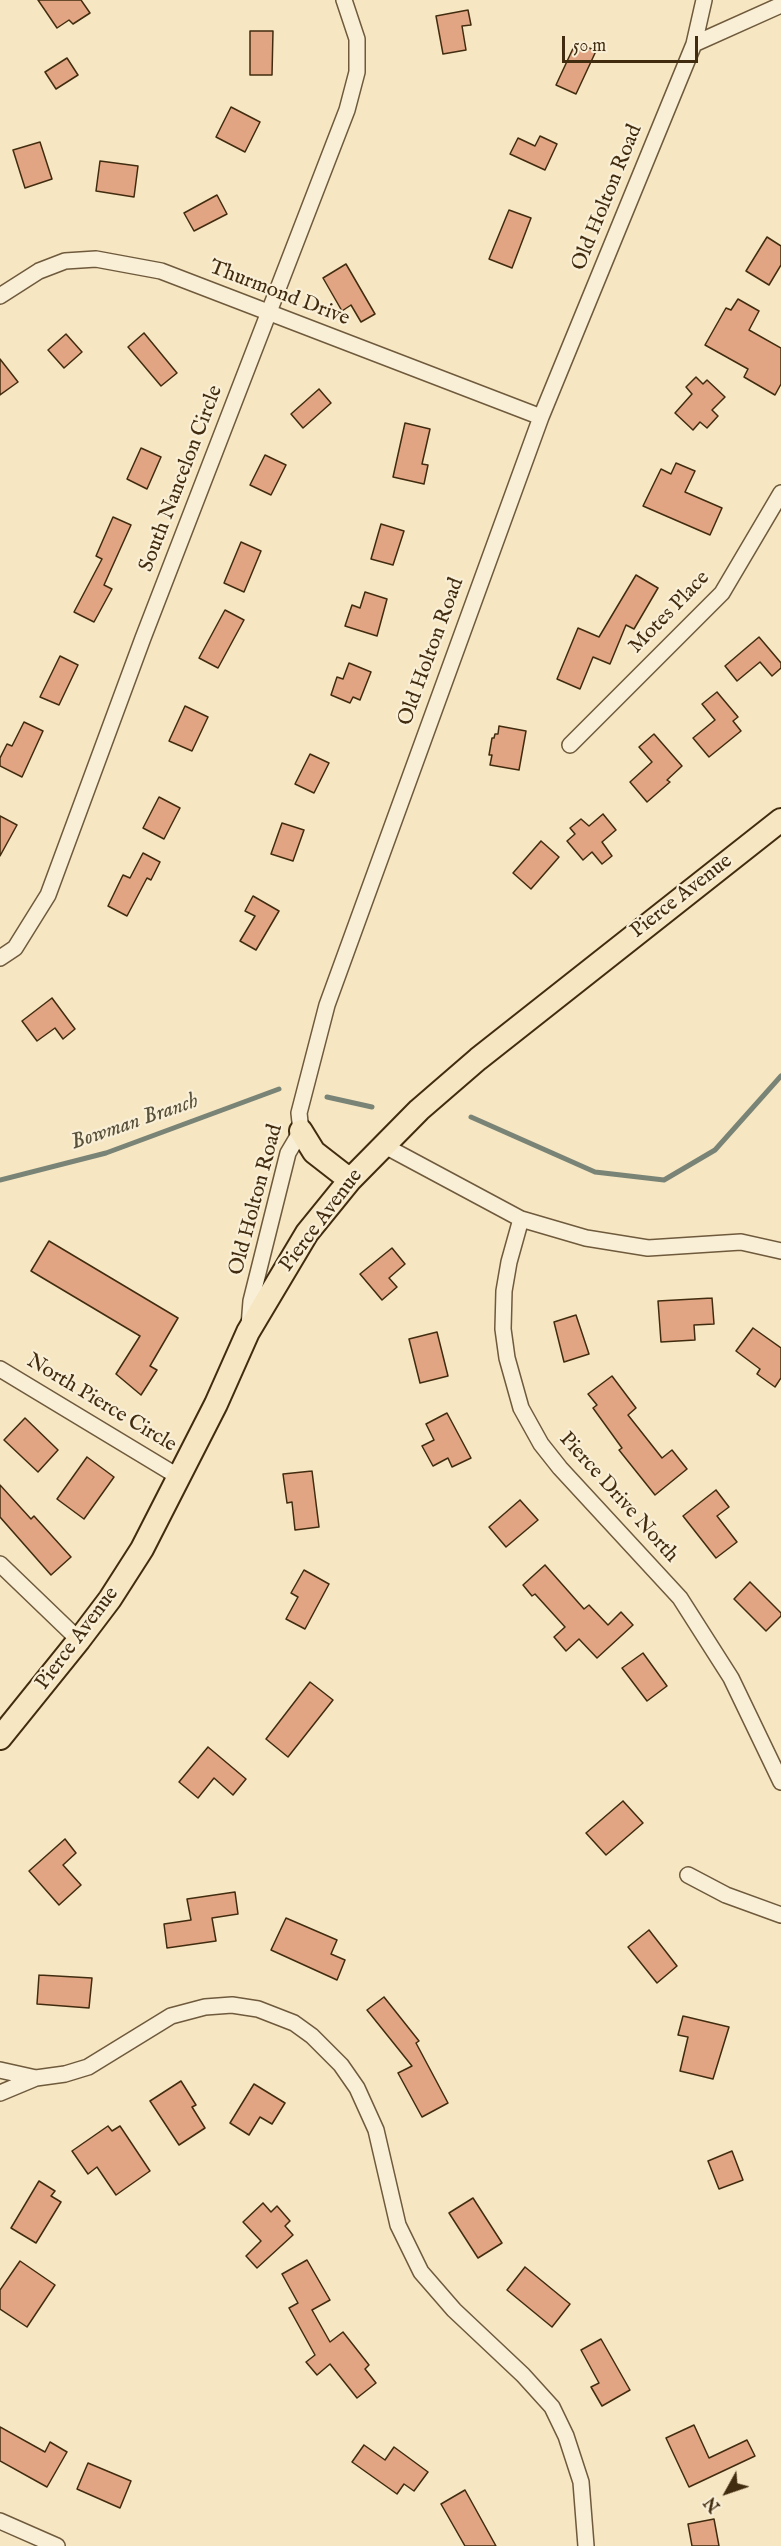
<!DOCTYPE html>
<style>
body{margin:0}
#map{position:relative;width:781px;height:2546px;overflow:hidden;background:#f6e6c2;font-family:"IM FELL English",serif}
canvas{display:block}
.north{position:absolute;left:697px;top:2462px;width:60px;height:60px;-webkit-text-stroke:4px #f9efd7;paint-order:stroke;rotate:230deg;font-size:16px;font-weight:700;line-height:24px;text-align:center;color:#422c0f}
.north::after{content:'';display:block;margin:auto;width:21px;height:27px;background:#422c0f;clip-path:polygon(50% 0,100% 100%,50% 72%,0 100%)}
.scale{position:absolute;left:562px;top:36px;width:136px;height:27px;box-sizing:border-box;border:3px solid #422c0f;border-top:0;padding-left:8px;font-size:18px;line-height:21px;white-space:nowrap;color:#422c0f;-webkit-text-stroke:4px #f9efd7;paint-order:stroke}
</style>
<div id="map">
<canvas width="781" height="2546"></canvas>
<div class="north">N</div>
<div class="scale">50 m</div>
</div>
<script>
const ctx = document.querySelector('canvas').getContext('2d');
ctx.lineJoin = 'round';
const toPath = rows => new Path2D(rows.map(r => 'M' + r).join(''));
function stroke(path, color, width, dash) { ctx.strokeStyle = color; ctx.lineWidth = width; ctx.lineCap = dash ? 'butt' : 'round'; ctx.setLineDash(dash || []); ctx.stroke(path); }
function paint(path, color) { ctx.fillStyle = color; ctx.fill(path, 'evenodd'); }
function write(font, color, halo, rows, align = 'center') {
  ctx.font = font + ' "IM FELL English",serif'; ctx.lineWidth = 4.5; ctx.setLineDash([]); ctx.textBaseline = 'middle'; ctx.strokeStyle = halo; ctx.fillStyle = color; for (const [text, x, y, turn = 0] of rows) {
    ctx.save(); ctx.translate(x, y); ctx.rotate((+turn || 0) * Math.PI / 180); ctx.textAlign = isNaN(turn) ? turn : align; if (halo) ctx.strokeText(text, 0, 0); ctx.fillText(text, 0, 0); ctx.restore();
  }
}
stroke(toPath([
 [327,1097,372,1107],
 [471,1117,595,1172,664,1180,715,1150,781,1076],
 [0,1180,106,1153,279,1089]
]), '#798476', 5);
const building = toPath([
 [38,0,81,0,90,13,73,24,69,20,57,28,38,0],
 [468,10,471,25,462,26,466,50,443,54,436,16,468,10],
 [250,31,273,31,272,75,250,75,250,31],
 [576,42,596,51,576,94,556,85,576,42],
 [67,58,78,75,56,89,45,72,67,58],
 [231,107,260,122,245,152,216,137,231,107],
 [540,136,557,144,545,170,510,154,518,138,535,146,540,136],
 [40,142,52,179,25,188,13,150,40,142],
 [100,161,138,166,134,197,96,191,100,161],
 [217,195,227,214,194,231,184,213,217,195],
 [509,210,531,218,512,268,489,259,509,210],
 [767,237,781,246,781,265,769,285,746,271,767,237],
 [346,264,375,314,361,322,351,305,342,311,323,278,346,264],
 [738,299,759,311,749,330,781,348,781,384,775,395,744,377,748,369,705,345,726,308,731,310,738,299],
 [144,333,177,373,161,386,128,347,144,333],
 [66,334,82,352,64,368,48,350,66,334],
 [0,359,18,382,0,395,0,359],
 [696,377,703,384,707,380,725,397,712,410,718,416,707,428,700,422,693,430,675,413,692,394,686,387,696,377],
 [319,389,331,403,303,428,291,414,319,389],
 [405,423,430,429,422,464,428,465,424,484,393,477,405,423],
 [141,448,161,457,147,489,127,479,141,448],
 [265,455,286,465,271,495,250,485,265,455],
 [676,463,695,471,685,492,722,508,710,535,643,506,661,469,671,474,676,463],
 [113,517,131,525,104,585,112,589,94,622,74,612,102,559,96,556,113,517],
 [381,524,404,531,393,565,371,559,381,524],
 [241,542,261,551,244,592,224,583,241,542],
 [636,575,658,588,634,629,626,625,610,664,593,657,580,689,557,679,578,628,599,637,636,575],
 [365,592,387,599,377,636,345,626,352,605,360,608,365,592],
 [225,610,244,620,218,668,199,658,225,610],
 [759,637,781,663,781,668,772,676,760,662,737,681,725,666,759,637],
 [60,656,78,665,59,705,40,697,60,656],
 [349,663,371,672,360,700,353,697,350,703,331,695,337,677,343,679,349,663],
 [717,692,738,717,733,721,741,731,709,757,693,738,715,720,702,704,717,692],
 [185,706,208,717,192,751,169,741,185,706],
 [24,722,43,731,22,777,0,766,0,758,7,744,12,746,24,722],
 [499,726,526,731,519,770,490,765,492,755,489,755,492,738,494,738,495,734,498,734,499,726],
 [654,734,682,766,667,780,670,782,647,802,630,782,652,762,639,747,654,734],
 [310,754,329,763,314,793,295,784,310,754],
 [159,797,180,808,164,839,143,828,159,797],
 [603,814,616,830,602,842,612,856,602,864,592,852,583,860,567,841,575,834,570,828,581,819,589,826,603,814],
 [0,816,17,825,0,856,0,816],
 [282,823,304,830,293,861,271,854,282,823],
 [541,841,559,857,531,889,513,873,541,841],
 [143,853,160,862,151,880,147,878,127,916,108,906,123,875,130,878,143,853],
 [253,896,279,911,256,950,240,941,255,916,245,911,253,896],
 [52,998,75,1029,63,1039,55,1028,37,1041,22,1021,52,998],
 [49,1241,178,1318,150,1366,157,1370,141,1395,116,1374,140,1336,31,1271,49,1241],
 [392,1248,405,1264,389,1278,397,1287,382,1300,360,1274,392,1248],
 [712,1298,714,1324,694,1325,695,1340,661,1342,658,1301,712,1298],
 [576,1315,589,1354,564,1362,554,1322,576,1315],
 [753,1328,781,1348,781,1378,775,1387,757,1374,760,1369,736,1351,753,1328],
 [437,1332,448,1376,420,1383,409,1339,437,1332],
 [612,1376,636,1408,628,1415,662,1458,672,1450,687,1469,655,1495,619,1450,622,1448,593,1408,597,1405,588,1394,612,1376],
 [447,1413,471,1458,452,1467,448,1458,433,1466,422,1446,434,1440,426,1424,447,1413],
 [25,1418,58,1450,38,1472,4,1440,25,1418],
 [87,1457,114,1477,84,1519,57,1499,87,1457],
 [312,1471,319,1527,295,1530,292,1502,287,1503,283,1474,312,1471],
 [0,1485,31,1519,34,1516,71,1557,51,1575,0,1517,0,1485],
 [716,1490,729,1507,717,1516,737,1542,716,1558,683,1516,716,1490],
 [520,1500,538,1520,506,1547,489,1527,520,1500],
 [545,1565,584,1609,589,1605,608,1625,621,1612,633,1625,597,1658,579,1639,566,1651,554,1637,565,1627,535,1594,532,1596,523,1585,545,1565],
 [304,1570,329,1584,305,1629,286,1619,298,1597,291,1593,304,1570],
 [750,1582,781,1613,781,1616,766,1631,734,1599,750,1582],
 [643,1653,667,1686,647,1701,622,1668,643,1653],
 [310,1682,333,1700,288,1757,266,1739,310,1682],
 [208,1747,246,1779,233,1795,214,1778,198,1798,179,1782,208,1747],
 [623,1801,643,1823,606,1855,586,1833,623,1801],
 [65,1839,76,1853,63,1865,81,1885,59,1905,29,1871,65,1839],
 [235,1892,238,1914,212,1918,216,1941,167,1948,164,1924,191,1920,187,1899,235,1892],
 [286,1918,337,1940,331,1954,345,1960,337,1980,271,1950,286,1918],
 [649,1930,677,1966,657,1983,628,1947,649,1930],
 [39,1975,92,1978,89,2008,37,2004,39,1975],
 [384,1997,419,2041,416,2043,448,2103,422,2117,398,2073,412,2066,367,2010,384,1997],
 [683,2016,729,2027,713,2079,680,2071,688,2037,678,2035,683,2016],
 [181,2081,196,2105,192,2107,205,2128,179,2145,150,2101,181,2081],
 [254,2084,285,2103,272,2124,260,2117,249,2135,230,2123,254,2084],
 [108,2126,112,2131,120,2126,150,2171,116,2195,97,2167,88,2174,72,2151,108,2126],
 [732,2151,743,2180,719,2189,708,2161,732,2151],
 [39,2181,55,2191,51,2196,61,2202,36,2243,11,2228,39,2181],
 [473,2198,502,2243,478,2258,449,2213,473,2198],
 [263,2203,271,2212,277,2206,290,2221,285,2226,293,2235,257,2268,246,2256,261,2241,243,2222,263,2203],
 [307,2260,330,2300,312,2310,330,2342,343,2332,369,2365,365,2369,376,2383,357,2398,330,2364,317,2375,306,2362,315,2355,289,2308,298,2303,282,2274,307,2260],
 [20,2261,55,2285,27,2327,0,2309,0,2290,20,2261],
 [525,2267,570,2304,552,2327,507,2290,525,2267],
 [601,2339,630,2390,602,2406,591,2387,599,2383,581,2350,601,2339],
 [694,2425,709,2458,747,2440,755,2456,689,2487,666,2438,694,2425],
 [0,2427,45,2452,50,2442,67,2452,47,2487,0,2461,0,2427],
 [364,2445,385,2460,394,2447,428,2472,414,2491,404,2484,397,2494,352,2462,364,2445],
 [88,2463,131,2481,120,2508,77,2489,88,2463],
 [465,2490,496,2546,465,2546,441,2504,465,2490],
 [714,2519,719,2546,692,2546,688,2524,714,2519]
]);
paint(building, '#e1a583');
stroke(building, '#422c0f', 1.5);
const street = toPath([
 [694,44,781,5],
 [0,296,39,271,65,261,96,259,161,271,541,417],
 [570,745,722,593,781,493],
 [0,958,15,948,48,895,143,638,347,110,357,72,357,39,344,0],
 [383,1145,521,1219,586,1238,648,1248,741,1242,781,1251],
 [521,1219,509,1262,504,1291,503,1329,507,1358,521,1408,541,1444,560,1468,680,1598,731,1678,781,1782],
 [249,1326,251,1301,288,1153,301,1131,299,1113,327,1005,541,417,694,44,704,0],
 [0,1369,179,1477],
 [0,1564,79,1640],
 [688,1875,726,1895,781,1915],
 [0,2070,36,2078,65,2074,88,2067,171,2016,205,2007,232,2005,258,2009,294,2023,312,2036,341,2065,357,2088,376,2130,398,2225,421,2272,454,2310,523,2375,552,2407,566,2436,581,2482,586,2546],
 [0,2093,36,2078],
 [0,2521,57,2546]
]);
const primary = toPath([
 [301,1131,314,1152,350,1180],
 [0,1738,79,1640,110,1599,142,1549,216,1404,248,1332,307,1233,350,1180,419,1110,478,1059,781,820]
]);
stroke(street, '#6f5a3c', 18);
stroke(primary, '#422c0f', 26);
stroke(street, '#f9efd7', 15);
stroke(primary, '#f6e6c2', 22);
write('21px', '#422c0f', '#f9efd7', [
 ["Old Holton Road",608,198,-68],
 ["Thurmond Drive",279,294,21],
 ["South Nancelon Circle",182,479,-69],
 ["Motes Place",670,613,-46],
 ["Old Holton Road",432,652,-70],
 ["Pierce Avenue",682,897,-38],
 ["Old Holton Road",257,1200,-75],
 ["Pierce Avenue",322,1221,-53],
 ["North Pierce Circle",101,1404,31],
 ["Pierce Drive North",618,1498,48],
 ["Pierce Avenue",78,1639,-53]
]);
write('italic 22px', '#59503a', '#f9efd7', [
 ["Bowman Branch",135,1123,-19]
]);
</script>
